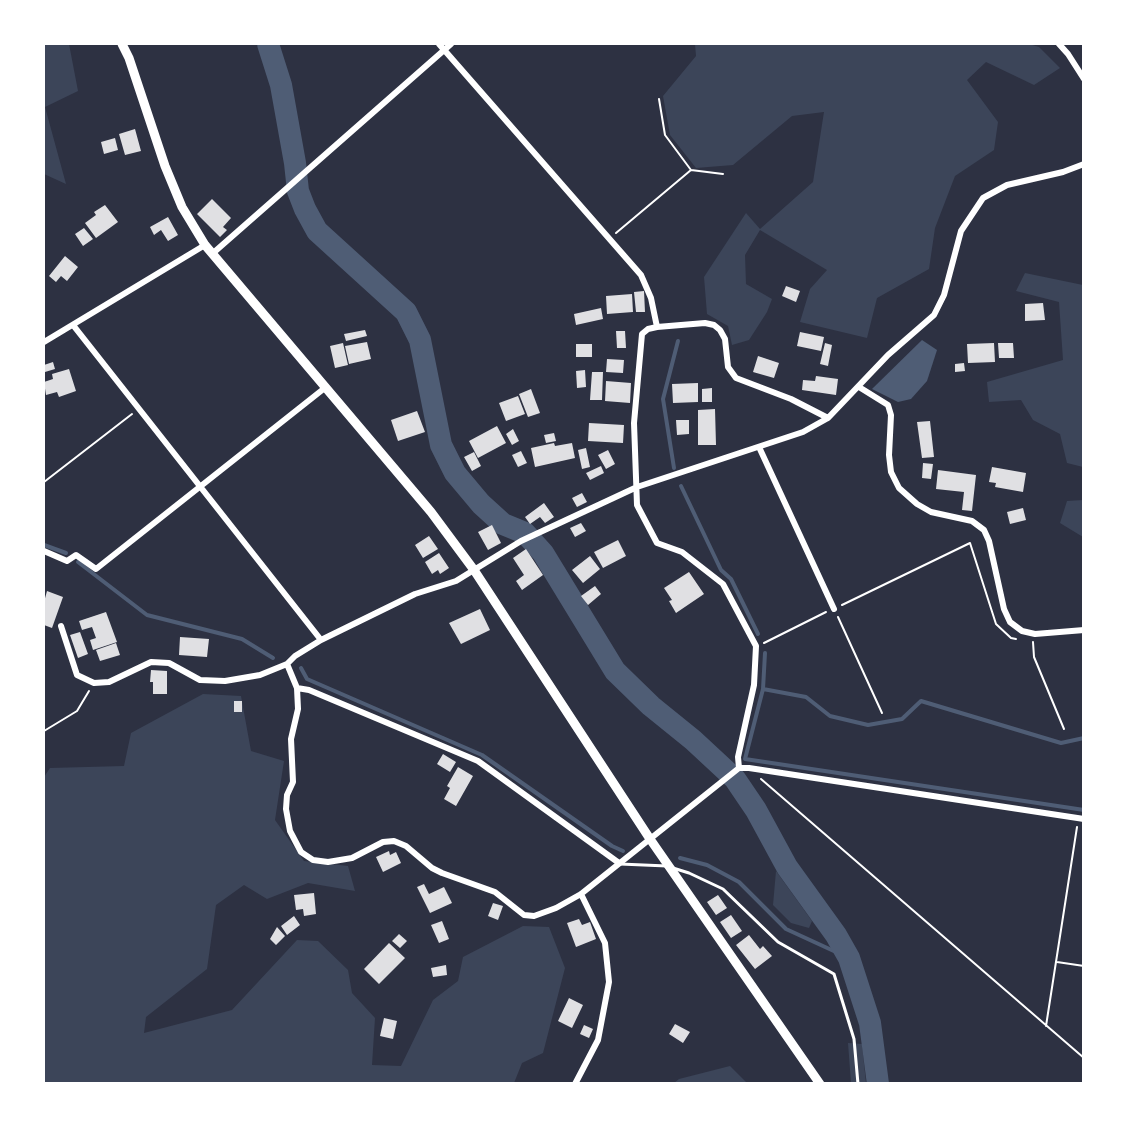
<!DOCTYPE html>
<style>
body{margin:0}
#map{position:relative;width:1127px;height:1127px;overflow:hidden;background:#2d3142;font-family:Karla,sans-serif}
canvas{display:block}
.frame{position:absolute;inset:0;border:45px solid #fff;pointer-events:none}
</style>
<div id="map">
<canvas width="1127" height="1127"></canvas>
<div class="frame"></div>
</div>
<script>
const ctx = document.querySelector('canvas').getContext('2d');
ctx.lineJoin = 'round';
function paint(path, color) { ctx.fillStyle = color; ctx.fill(path, 'evenodd'); }
const toPath = rows => new Path2D(rows.map(r => 'M' + r).join(''));
function stroke(path, color, width, dash) { ctx.strokeStyle = color; ctx.lineWidth = width; ctx.lineCap = dash ? 'butt' : 'round'; ctx.setLineDash(dash || []); ctx.stroke(path); }
paint(toPath([
 [44,44,69,44,78,91,45,107,66,184,44,174],
 [695,44,1029,44,1039,47,1060,68,1034,85,986,62,967,80,998,122,994,150,955,176,935,228,929,269,877,298,867,338,800,322,810,289,827,270,760,230,745,255,746,284,772,299,767,312,749,340,732,345,728,326,707,314,704,277,746,213,760,229,813,182,824,112,792,116,733,165,696,168,670,135,663,96,696,56],
 [1025,273,1083,285,1083,467,1067,463,1060,434,1033,420,1021,400,989,402,987,382,1063,360,1059,302,1016,291],
 [1083,500,1084,500,1083,537,1060,523,1067,501],
 [203,694,241,696,251,751,284,761,275,820,304,861,348,866,355,891,308,883,267,899,244,885,216,905,207,969,146,1017,144,1033,232,1010,297,940,318,941,348,970,352,993,375,1018,372,1065,401,1066,433,1000,458,981,463,957,523,926,549,927,565,968,543,1053,522,1063,514,1083,44,1084,44,777,50,768,124,766,131,733],
 [776,871,812,921,809,928,791,923,773,905],
 [848,1043,862,1044,866,1083,851,1083],
 [730,1066,747,1083,674,1083,679,1079]
]), '#3c4559');
paint(toPath([
 [922,340,937,350,927,381,911,399,898,402,872,389]
]), '#4f5d75');
stroke(toPath([
 [674,468,663,399,678,341],
 [681,486,721,570,731,579,758,634],
 [44,545,66,553],
 [78,562,147,615,242,639,273,658],
 [765,653,763,689,745,759,1084,810],
 [301,668,307,679,482,755,612,846,623,851],
 [763,689,806,697,830,716,868,725,902,719,921,701,1061,743,1084,738],
 [680,858,707,865,739,882,786,929,849,958]
]), '#4f5d75', 4);
stroke(toPath([
 [268,44,281,85,295,163,298,191,305,209,317,231,406,312,420,340,441,445,455,473,481,504,503,524,525,533,543,553,615,671,651,706,693,740,735,779,756,810,787,867,836,935,849,958,870,1023,878,1084]
]), '#4f5d75', 22);
paint(toPath([
 [135,129,141,151,125,155,119,134],
 [115,138,118,150,104,154,101,142],
 [212,199,231,218,223,227,227,230,220,237,197,214],
 [105,205,118,222,96,238,85,223,96,215,94,212],
 [168,217,178,235,168,241,161,230,154,235,150,227],
 [84,228,93,239,83,246,75,234],
 [65,256,78,267,67,281,61,276,56,282,49,276],
 [786,286,800,291,796,302,782,296],
 [644,291,645,312,636,312,634,292],
 [632,294,633,312,607,314,606,296],
 [1043,303,1045,320,1025,321,1025,304],
 [601,308,603,319,576,325,574,314],
 [365,330,367,336,346,341,344,334],
 [616,331,625,331,626,348,617,348],
 [800,332,824,337,821,351,797,346],
 [367,342,371,359,349,364,345,346],
 [343,343,348,365,335,368,330,346],
 [825,343,832,345,828,366,820,364],
 [994,343,995,362,968,363,967,344],
 [998,343,1013,343,1014,358,999,358],
 [576,344,592,344,592,357,576,357],
 [758,356,779,363,774,378,753,372],
 [607,359,624,360,623,373,606,372],
 [53,362,55,369,45,372,44,365],
 [964,363,965,371,955,372,955,364],
 [69,369,76,391,59,397,57,392,46,395,44,382,53,379,52,374],
 [585,370,586,387,577,388,576,371],
 [592,372,603,372,602,400,590,400],
 [816,376,838,379,836,395,802,390,803,380,815,381],
 [606,381,631,383,630,403,605,401],
 [698,383,698,402,673,403,672,384],
 [712,388,712,402,702,402,702,389],
 [531,389,540,413,528,417,519,394],
 [518,396,525,414,506,421,499,403],
 [715,409,716,445,698,445,698,410],
 [417,411,425,432,398,441,391,420],
 [676,420,689,420,689,434,677,435],
 [930,421,934,457,922,458,917,422],
 [589,423,624,425,623,443,588,441],
 [497,426,506,443,478,458,469,441],
 [513,429,519,441,512,445,506,434],
 [554,433,556,441,546,443,544,435],
 [554,443,555,446,572,443,575,458,535,467,531,448],
 [586,448,590,467,582,469,578,450],
 [608,450,615,464,606,469,598,455],
 [521,451,527,463,518,467,512,455],
 [474,452,481,466,472,471,464,457],
 [923,463,933,464,931,479,922,478],
 [601,466,604,473,590,480,586,473],
 [992,467,1026,473,1023,492,995,487,996,483,989,482],
 [938,470,976,475,972,511,962,510,964,492,936,489],
 [582,493,587,502,577,507,572,498],
 [544,503,554,517,545,523,540,517,530,524,525,517],
 [1023,508,1026,520,1010,524,1007,512],
 [581,523,586,531,575,537,570,528],
 [492,525,501,543,488,550,478,532],
 [429,536,438,549,423,558,415,545],
 [618,540,626,556,603,568,594,552],
 [526,549,543,575,522,590,516,581,524,575,513,558],
 [439,553,449,568,440,574,438,570,432,574,425,562],
 [590,556,600,569,583,583,572,570],
 [689,572,704,594,676,613,669,601,672,600,664,588],
 [595,586,601,594,588,605,581,596],
 [47,591,63,597,52,628,44,625,44,602],
 [480,609,490,630,461,644,449,623],
 [106,612,117,642,93,650,90,640,96,638,92,627,82,630,79,621],
 [80,632,88,654,78,658,70,635],
 [180,637,209,639,207,657,179,655],
 [116,643,120,655,100,661,96,650],
 [151,670,167,671,167,694,153,694,153,682,150,682],
 [234,701,242,701,242,712,234,712],
 [443,754,456,762,450,772,437,764],
 [458,767,473,776,456,806,444,799,450,788,447,786],
 [389,851,390,855,396,852,401,863,383,872,376,857],
 [424,884,429,894,444,887,452,903,430,913,417,887],
 [314,893,316,914,304,916,303,909,296,910,294,895],
 [718,895,727,908,716,915,707,902],
 [493,903,503,906,498,920,488,916],
 [731,915,742,931,731,938,720,922],
 [294,916,300,925,287,935,281,926],
 [579,919,582,925,590,922,596,939,576,947,567,923],
 [442,921,449,939,439,943,431,925],
 [277,927,285,936,276,945,270,939],
 [399,934,407,941,400,948,392,941],
 [749,935,760,949,763,946,772,956,755,969,736,945],
 [389,943,405,958,379,984,364,969],
 [446,965,447,975,433,977,431,968],
 [569,998,583,1005,572,1028,558,1021],
 [384,1018,397,1021,393,1039,380,1036],
 [675,1024,690,1032,683,1043,669,1034],
 [584,1025,593,1029,589,1038,580,1034]
]), '#e0e0e3');
stroke(toPath([
 [659,99,665,135,691,170,723,174],
 [616,233,691,170],
 [44,482,132,414],
 [842,605,970,543,996,624,1011,638,1016,639],
 [838,617,882,713],
 [1033,642,1034,657,1064,729],
 [764,643,826,612],
 [44,731,77,711,89,691],
 [761,779,1084,1058],
 [1057,962,1084,966],
 [1046,1026,1077,827]
]), '#fff', 2);
stroke(toPath([
 [620,864,667,866],
 [673,868,689,873,723,889,778,942,834,974,854,1039,858,1084]
]), '#fff', 3);
stroke(toPath([
 [439,44,641,275,651,298,657,327],
 [1059,44,1068,54,1084,79],
 [212,254,451,44],
 [73,325,321,640],
 [44,342,205,245],
 [859,387,888,405,891,415,889,455,891,472,899,488,917,504,931,512,972,521,984,530,989,541,1004,609,1010,622,1022,631,1035,634,1084,630],
 [759,447,834,609],
 [44,551,67,561,76,555,96,569,326,387],
 [61,626,77,675,94,683,109,682,151,662,169,663,200,680,225,681,260,675,287,664,295,656,321,640,415,594,456,581,521,541,637,487,803,432,828,418,888,355,934,315,944,295,961,231,983,198,1007,185,1063,172,1084,164],
 [287,664,297,688,298,709,291,739,293,782,287,795,286,809,290,831,301,852,313,860,328,862,352,858,383,842,394,841,406,846,432,868,442,873,495,892,524,915,534,916,556,908,581,894,739,768,749,768,1084,819],
 [297,688,309,690,478,761,619,863],
 [739,768,738,757,754,685,756,646,723,584,682,552,657,543,637,505,634,423,642,334,648,329,657,327,705,323,714,325,720,330,725,339,728,367,736,378,791,399,828,418],
 [575,1084,598,1040,609,982,605,943,581,894]
]), '#fff', 6);
stroke(toPath([
 [122,44,129,58,165,166,182,207,205,245,431,512,474,570,650,839,820,1084]
]), '#fff', 9);
</script>
